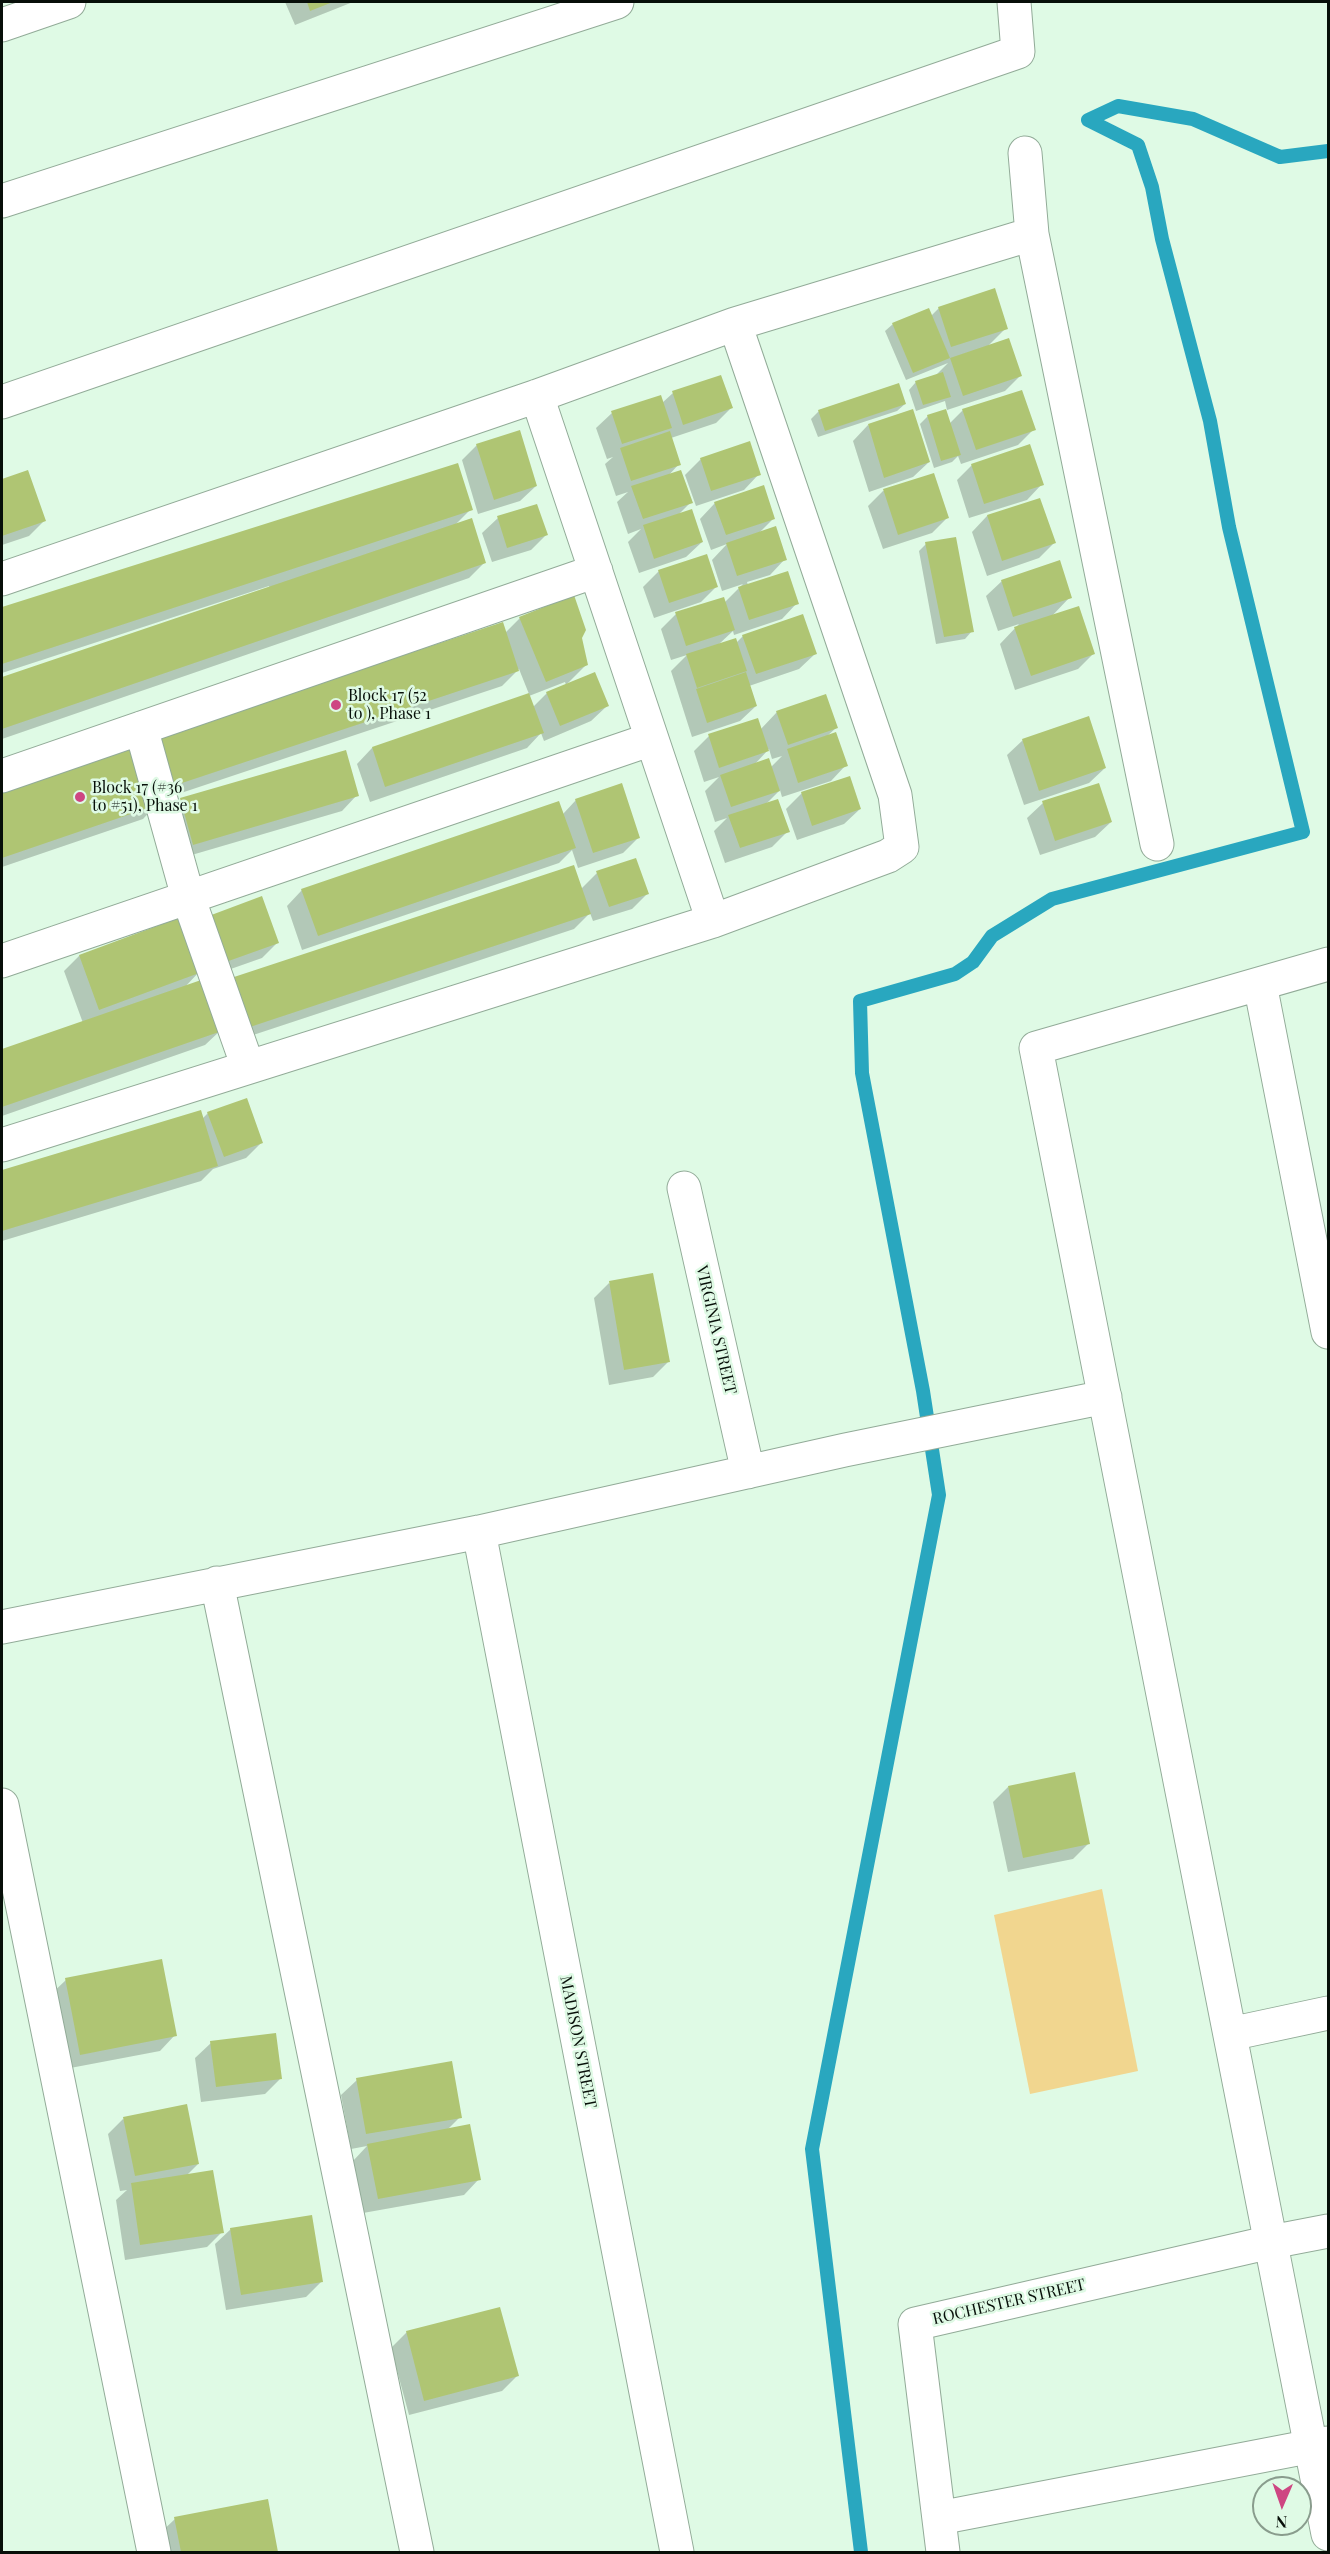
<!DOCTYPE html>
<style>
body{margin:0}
#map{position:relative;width:1330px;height:2554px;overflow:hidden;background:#dffae5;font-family:"Playfair Display",serif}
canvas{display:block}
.frame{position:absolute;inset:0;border:3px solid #070f09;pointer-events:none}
.north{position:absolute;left:1252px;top:2476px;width:60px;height:60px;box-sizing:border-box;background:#dffae5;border:2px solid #899c8d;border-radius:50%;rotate:182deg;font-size:16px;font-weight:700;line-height:24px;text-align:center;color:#070f09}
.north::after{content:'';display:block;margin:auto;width:21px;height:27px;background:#ce4682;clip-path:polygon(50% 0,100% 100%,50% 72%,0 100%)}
</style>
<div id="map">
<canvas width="1330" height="2554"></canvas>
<div class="frame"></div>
<div class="north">N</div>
</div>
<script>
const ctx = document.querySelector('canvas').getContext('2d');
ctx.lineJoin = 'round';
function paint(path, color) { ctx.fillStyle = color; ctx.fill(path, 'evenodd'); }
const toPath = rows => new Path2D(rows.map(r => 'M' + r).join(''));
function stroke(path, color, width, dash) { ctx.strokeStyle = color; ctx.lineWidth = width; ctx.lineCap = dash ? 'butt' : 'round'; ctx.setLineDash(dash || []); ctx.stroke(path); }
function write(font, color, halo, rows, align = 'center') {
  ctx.font = font + ' "Playfair Display",serif'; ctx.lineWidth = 5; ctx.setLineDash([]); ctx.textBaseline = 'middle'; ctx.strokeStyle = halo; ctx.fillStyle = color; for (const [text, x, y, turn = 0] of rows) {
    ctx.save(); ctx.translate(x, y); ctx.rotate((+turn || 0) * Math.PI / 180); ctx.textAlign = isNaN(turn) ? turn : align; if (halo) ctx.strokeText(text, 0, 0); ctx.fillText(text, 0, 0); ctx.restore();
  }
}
paint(toPath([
 [1102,1889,1138,2071,1030,2094,994,1915]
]), '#f1d68f');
paint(toPath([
 [285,2,353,2,295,25],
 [939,308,1006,328,987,347,1021,375,1005,391,947,410,945,401,916,411,909,390,916,382,936,375,948,363,906,380,885,331,893,324,931,316],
 [673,393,731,408,716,423,671,438,679,464,668,476,691,502,678,515,702,542,686,557,639,573,628,542,641,529,628,534,617,502,628,492,616,496,605,464,613,457,607,459,596,428,612,413,662,403],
 [905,404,897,411,818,437,811,419,819,411],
 [963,410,1034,429,1018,445,961,464,958,456,952,462,934,468,920,424,928,416,949,424],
 [868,425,929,462,913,477,869,492,853,441],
 [477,445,536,486,520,501,478,514,462,460],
 [701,459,759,474,744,490,696,506,685,475],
 [457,465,471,509,455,525,484,563,469,578,2,739,2,679,270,589,269,586,2,673,2,608],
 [972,465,1042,484,1027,500,969,518,957,480],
 [27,472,45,520,29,536,2,545,2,481],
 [933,475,947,518,932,533,883,549,868,506,883,491],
 [1039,500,1054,543,1039,558,987,576,972,532,987,516],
 [715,503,774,518,758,534,785,559,770,575,747,582,748,585,797,603,782,619,734,635,733,631,718,645,736,643,743,636,815,654,799,669,749,686,756,706,740,721,692,737,671,671,687,655,671,660,661,629,676,614,725,602,743,584,722,591,712,560,727,544,711,550,700,519],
 [536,506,546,535,531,550,492,562,482,533,498,518],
 [926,544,972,631,965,639,936,644,919,551],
 [659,571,717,586,701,602,654,618,643,587],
 [1002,581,1070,597,1051,617,1093,654,1078,669,1015,690,1000,644,1019,624,998,631,986,596],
 [520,618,580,638,586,665,566,685,565,682,529,696,533,707,547,693,607,706,591,721,544,741,541,733,527,748,370,802,357,764,372,748,529,694,519,669,502,686,157,801,158,803,143,819,2,867,2,793,505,633],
 [777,712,836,728,826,737,846,765,831,781,782,797,780,790,765,805,788,831,772,847,725,863,714,831,727,818,715,822,705,791,719,777,704,782,694,751,709,736,760,730],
 [769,749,772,759,782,756,771,767,754,765],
 [1023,740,1105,768,1089,783,1024,805,1007,755],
 [345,752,357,795,342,811,178,859,165,815,180,800],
 [803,792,860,809,844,824,797,840,786,809],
 [576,800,638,838,623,853,578,868,572,850,559,863,302,950,287,906,302,890,563,814],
 [1043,803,1111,822,1095,837,1040,855,1027,818],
 [573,866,581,889,597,873,647,894,632,909,593,921,590,913,574,929,235,1041,219,994,234,978],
 [180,919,200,971,184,988,221,1030,205,1045,2,1116,2,1051,83,1023,64,971,79,956],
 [192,933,278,942,262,958,208,977],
 [200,1112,202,1119,208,1113,261,1143,246,1158,213,1169,201,1181,2,1241,2,1172],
 [609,1283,668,1362,653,1377,609,1385,594,1298],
 [1008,1787,1089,1843,1073,1859,1008,1872,993,1802],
 [66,1980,175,2035,160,2051,65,2069,50,1995],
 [211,2043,280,2079,265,2094,201,2102,195,2058],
 [357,2080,460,2117,447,2130,479,2179,464,2195,363,2213,353,2161,367,2146,351,2149,341,2095],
 [123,2119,198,2164,186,2176,222,2232,207,2247,125,2260,116,2200,127,2190,120,2191,108,2134],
 [231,2229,321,2282,306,2297,226,2310,215,2244],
 [407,2332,517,2376,502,2391,409,2415,391,2348],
 [267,2501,277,2552,163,2552,159,2534,175,2519]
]), '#0003');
stroke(toPath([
 [861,2552,812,2149,939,1495,923,1391,862,1073,860,1001,955,974,973,962,992,936,1052,899,1303,832,1229,527,1210,421,1162,239,1152,187,1138,145,1088,120,1118,106,1193,119,1280,157,1328,151]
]), '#29a7bf', 14);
paint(toPath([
 [307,2,333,2,310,11],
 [995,288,1008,329,951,347,938,307],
 [929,308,950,358,913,373,892,323],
 [1009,338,1022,376,963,396,950,358],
 [943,372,951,397,923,405,915,381],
 [721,375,733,408,683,425,672,391],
 [899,383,906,404,825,431,818,410],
 [1022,390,1036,430,976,450,962,409],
 [661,395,672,428,622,444,611,411],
 [913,409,930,462,884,478,868,424],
 [946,409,961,455,941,461,927,415],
 [520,430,537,486,494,500,476,444],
 [670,431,681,465,631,481,620,448],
 [750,441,761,475,711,491,700,458],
 [1030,444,1044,485,984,504,971,464],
 [458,463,473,510,2,664,2,607],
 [28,470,46,521,2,536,2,479],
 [681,470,693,503,643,519,631,486],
 [934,473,949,518,898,535,883,489],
 [764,485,775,519,726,535,714,502],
 [1040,498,1056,543,1002,561,987,515],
 [537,504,548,535,507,548,497,516],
 [692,509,703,542,654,559,643,525],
 [472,518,486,563,2,729,2,677],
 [776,526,787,560,737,576,726,543],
 [956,537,974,632,944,637,925,542],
 [707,554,718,587,669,603,658,570],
 [1060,560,1072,598,1013,617,1001,580],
 [788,571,799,604,749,620,738,587],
 [574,595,586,630,582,638,588,665,546,682,519,617],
 [724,597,735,630,686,646,675,612],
 [1079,606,1095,654,1031,676,1014,627],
 [803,614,817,654,756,674,742,635],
 [503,622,519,671,170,787,154,738],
 [736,638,747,671,697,688,686,654],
 [595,672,609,706,560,726,546,692],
 [746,672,757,706,707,723,696,689],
 [529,693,544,733,385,787,372,747],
 [826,694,838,728,788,745,776,711],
 [1089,716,1106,768,1039,791,1022,739],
 [758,718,769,751,719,768,708,734],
 [836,732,848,766,798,783,787,749],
 [141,746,160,804,2,858,2,791],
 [346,750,359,796,193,845,180,798],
 [769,758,780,791,731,807,720,775],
 [850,776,861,809,812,826,801,792],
 [622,783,640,838,593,853,575,799],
 [1099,783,1112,822,1055,841,1042,801],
 [778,799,790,832,740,848,728,815],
 [559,801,576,848,318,936,301,889],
 [636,858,649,894,609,907,596,871],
 [574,865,591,914,250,1027,234,977],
 [262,896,279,943,223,963,206,917],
 [181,917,202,972,99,1010,79,955],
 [204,979,222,1031,2,1107,2,1049],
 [247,1098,263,1143,224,1157,207,1112],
 [201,1110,218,1166,2,1231,2,1170],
 [653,1273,670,1362,624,1370,609,1281],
 [1075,1772,1090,1844,1023,1858,1008,1786],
 [162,1959,177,2036,80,2055,65,1978],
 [276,2033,282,2079,216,2087,210,2041],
 [452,2061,462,2118,366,2134,356,2078],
 [187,2104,199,2164,135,2176,123,2117],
 [470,2124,481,2180,378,2199,367,2144],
 [213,2170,224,2233,140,2245,131,2183],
 [312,2215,323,2282,241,2295,230,2228],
 [500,2307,519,2376,424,2401,406,2331],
 [268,2499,278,2552,181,2552,174,2517]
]), '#afc573');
const minor = toPath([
 [2,25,69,2],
 [1025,153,1032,234,1157,844],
 [2,201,617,2],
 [537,396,713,921],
 [2,402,1018,52,1014,2],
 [2,579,537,396,735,324,1032,234],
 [141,728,188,897,248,1067],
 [2,776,596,571],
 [2,961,652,739],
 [1328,964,1036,1048,1328,2534],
 [1260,984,1328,1332],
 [2,1145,713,921,888,856,902,847,895,795,735,324],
 [684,1188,748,1472],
 [479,1532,677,2552],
 [217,1583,417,2552],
 [2,1627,479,1532,845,1450,1105,1397],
 [2,1805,154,2552],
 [1230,2034,1328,2013],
 [939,2518,1328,2443],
 [943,2552,915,2324,1271,2242,1328,2231]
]);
stroke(minor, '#92ab98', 35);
stroke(minor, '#fff', 33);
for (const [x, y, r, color] of [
 [336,705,6,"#ce4682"],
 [80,797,6,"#ce4682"]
]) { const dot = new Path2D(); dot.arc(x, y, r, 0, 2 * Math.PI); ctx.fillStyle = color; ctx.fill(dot); stroke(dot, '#dffae5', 2); }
write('16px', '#070f09', '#dffae5', [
 ["Block 17 (52",348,696],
 ["to ), Phase 1",348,714],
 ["Block 17 (#36",92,788],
 ["to #51), Phase 1",92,806]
], 'left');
write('16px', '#070f09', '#dffae5', [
 ["VIRGINIA STREET",716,1330,77],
 ["MADISON STREET",578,2042,79],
 ["ROCHESTER STREET",1009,2302,-13]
]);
</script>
